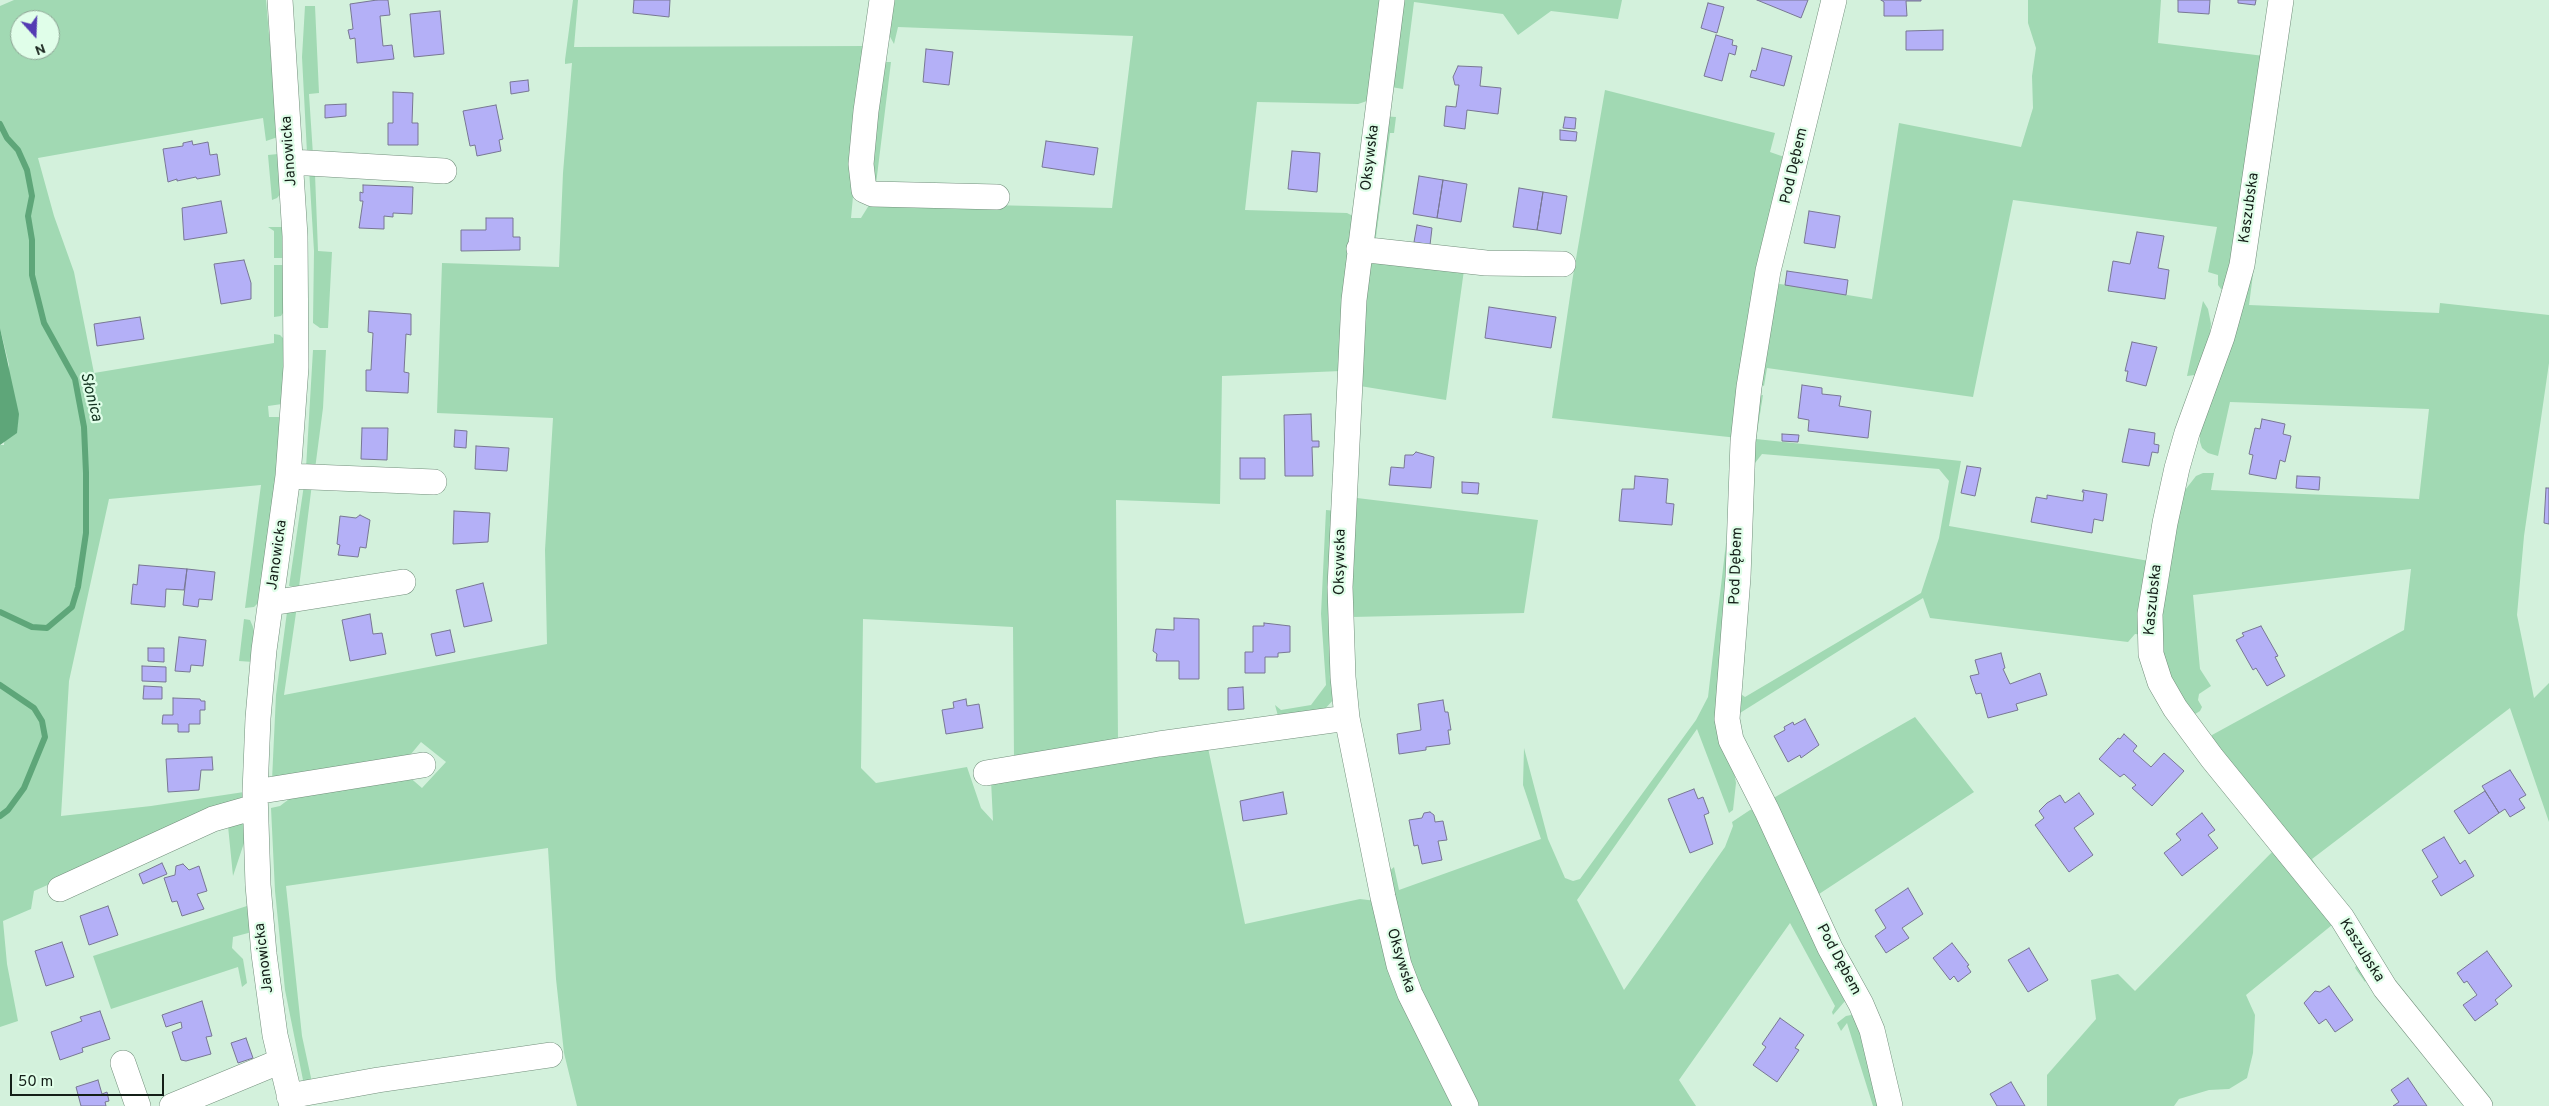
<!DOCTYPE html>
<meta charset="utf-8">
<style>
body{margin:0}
#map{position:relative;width:2549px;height:1106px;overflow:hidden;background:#d3f1dc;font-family:Overpass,sans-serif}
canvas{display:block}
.north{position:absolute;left:10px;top:10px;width:50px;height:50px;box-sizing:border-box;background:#e0fee9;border:1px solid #8ea595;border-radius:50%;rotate:160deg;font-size:14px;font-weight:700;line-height:20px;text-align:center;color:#141f18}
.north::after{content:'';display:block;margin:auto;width:18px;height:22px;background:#543bb3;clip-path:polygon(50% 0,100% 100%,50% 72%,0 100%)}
.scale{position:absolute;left:10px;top:1074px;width:154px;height:22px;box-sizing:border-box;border:2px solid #141f18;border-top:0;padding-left:6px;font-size:15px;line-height:18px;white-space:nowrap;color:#141f18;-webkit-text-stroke:4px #e0fee9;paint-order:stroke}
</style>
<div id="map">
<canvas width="2549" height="1106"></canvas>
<div class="north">N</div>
<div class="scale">50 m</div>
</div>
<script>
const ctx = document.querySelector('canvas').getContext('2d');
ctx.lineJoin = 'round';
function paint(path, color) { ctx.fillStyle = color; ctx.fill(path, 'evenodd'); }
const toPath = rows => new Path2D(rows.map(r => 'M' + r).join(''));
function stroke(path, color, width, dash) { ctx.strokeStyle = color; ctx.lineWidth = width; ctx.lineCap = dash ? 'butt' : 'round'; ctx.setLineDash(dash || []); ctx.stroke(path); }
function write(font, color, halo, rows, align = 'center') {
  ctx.font = font + ' Overpass,sans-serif'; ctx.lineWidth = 4.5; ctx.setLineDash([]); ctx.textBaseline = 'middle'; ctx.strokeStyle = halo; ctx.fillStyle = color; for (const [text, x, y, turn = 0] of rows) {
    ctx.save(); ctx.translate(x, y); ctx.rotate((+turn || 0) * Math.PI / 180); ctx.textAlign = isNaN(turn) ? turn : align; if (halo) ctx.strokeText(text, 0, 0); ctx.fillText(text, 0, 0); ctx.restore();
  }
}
paint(toPath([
 [14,0,266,0,278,137,266,141,263,118,38,158,54,216,74,272,94,373,274,343,274,334,280,335,287,342,282,404,268,406,269,417,279,417,283,422,261,600,254,607,245,608,261,485,109,499,69,681,61,816,151,806,244,792,241,799,34,891,31,909,3,921,7,964,18,1021,0,1027,0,445,4,445,9,365,0,328,0,6],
 [20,20,50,20,50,50,20,50],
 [573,0,578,0,574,47,867,46,851,218,861,218,871,202,1112,208,1133,36,898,27,894,44,888,33,888,0,1384,0,1370,100,1358,104,1257,102,1245,210,1347,213,1353,216,1341,371,1222,376,1220,504,1116,500,1118,739,1014,759,1013,627,863,619,861,768,876,783,967,767,981,808,993,821,991,780,1207,743,1245,924,1360,899,1376,901,1459,1106,577,1106,564,1053,556,979,548,848,286,886,302,1036,313,1087,304,1085,285,990,275,891,271,808,280,806,297,793,407,775,422,788,446,762,421,742,406,760,272,780,276,695,287,612,297,606,284,695,547,644,545,550,553,418,437,413,442,263,559,267,563,173,572,63,565,64,565,60],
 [1397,0,1622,0,1618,19,1551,11,1518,35,1503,14,1414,2,1403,89,1385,86],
 [2028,0,2161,0,2158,43,2264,56,2277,0,2225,289,2221,289,2218,285,2218,275,2208,272,2217,227,2013,200,1973,397,1767,368,1764,386,1760,384,1774,283,1872,299,1899,123,2021,147,2033,108,2032,76,2036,48,2028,23],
 [305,6,315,6,319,93,309,94,313,155,307,153,302,57],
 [2281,58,2249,305,2439,313,2440,303,2549,315,2549,363,2524,536,2517,615,2534,698,2549,683,2549,822,2510,708,2312,859,2376,959,2421,1021,2212,744,2212,735,2404,630,2411,569,2193,595,2200,669,2211,686,2199,694,2198,700,2202,707,2200,711,2192,716,2181,709,2154,634,2182,494,2196,476,2203,473,2214,473,2211,490,2419,499,2429,409,2230,402,2218,456,2208,453,2202,448,2200,442,2200,428],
 [885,62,891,62,876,184,874,188,867,176],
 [1605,90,1775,133,1770,152,1790,159,1738,438,1552,418,1573,276],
 [1381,116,1396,117,1394,133,1390,133,1375,244,1369,228],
 [278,154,283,191,277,198,272,200,268,155],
 [309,169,315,174,318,251,332,252,328,328,320,328,313,323,314,251],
 [268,227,285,227,285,258,274,258,274,231],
 [1364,259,1464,270,1446,400,1360,386],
 [274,265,285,265,285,310,281,316,274,317],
 [2203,301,2208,309,2211,324,2209,340,2195,375,2187,376],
 [313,350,326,350,323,408,315,469,306,468],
 [1763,395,1756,439,1961,461,1949,526,2149,561,2144,635,2135,634,2128,642,1930,618,1923,598,1732,718,1735,690,1745,697,1921,593,1939,538,1949,481,1939,469,1762,454,1755,463,1743,593,1759,396],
 [312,484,299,587,289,586,304,485],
 [1357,498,1538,520,1524,613,1352,617,1357,699,1347,642],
 [1326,510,1337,511,1335,698,1322,712,1278,716,1275,705,1281,710,1311,705,1326,685,1321,614],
 [1726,543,1732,543,1733,766,1736,783,1733,810,1729,813,1697,729,1577,900,1624,990,1725,847,1733,826,1732,822,1750,810,1756,809,1846,995,1845,1001,1833,1015,1832,1012,1835,1006,1790,923,1679,1080,1696,1106,1473,1106,1415,993,1384,876,1394,867,1399,890,1541,839,1523,785,1524,748,1548,839,1565,878,1573,881,1580,879,1696,720,1708,697],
 [244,619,250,620,253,627,255,640,253,662,239,661],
 [1915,717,1974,792,1813,898,1854,964,1850,966,1846,964,1835,947,1811,899,1770,800],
 [241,820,245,826,246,837,233,876,228,826],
 [2279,845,2370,974,2365,982,2355,968,2357,964,2332,925,2246,995,2255,1015,2253,1053,2247,1078,2229,1089,2209,1090,2179,1099,2174,1106,2047,1106,2047,1075,2096,1019,2091,980,2118,974,2135,991],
 [250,905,252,932,233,937,232,948,243,959,247,983,242,987,238,967,111,1009,93,956],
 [1856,1014,1885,1106,1873,1106,1847,1023,1841,1031,1837,1023,1846,1016]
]), '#a1d9b3');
paint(toPath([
 [0,328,19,414,17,433,0,445]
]), '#5ea679');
stroke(toPath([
 [0,124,7,138,18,150,27,170,32,196,28,216,32,240,32,275,44,323,75,379,84,427,86,473,86,533,78,587,72,607,47,628,32,627,0,612],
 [0,685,34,708,42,721,45,737,24,788,8,810,0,816]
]), '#5ea679', 6);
const building = toPath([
 [377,0,388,0,390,15,380,16,383,46,392,45,394,59,357,63,355,38,350,39,348,30,353,29,350,4,377,0],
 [634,0,670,0,669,17,633,13,634,0],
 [1757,0,1808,0,1801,18,1757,0],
 [1881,0,1921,0,1921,1,1906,1,1907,16,1884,16,1884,2,1881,0],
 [2178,0,2210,0,2209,14,2178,12,2178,0],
 [2238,0,2256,0,2255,5,2238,3,2238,0],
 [1708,3,1724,7,1717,33,1701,28,1708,3],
 [440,11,444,54,414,57,410,14,440,11],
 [1943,30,1943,50,1906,50,1906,31,1943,30],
 [1716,35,1733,40,1732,45,1737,46,1735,55,1729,53,1722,81,1704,76,1716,35],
 [1762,48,1792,56,1784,86,1750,77,1752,70,1756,71,1762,48],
 [926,49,953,52,949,85,923,82,926,49],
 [1458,66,1482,67,1480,86,1501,88,1498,114,1467,110,1465,129,1444,126,1446,106,1456,107,1459,85,1455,85,1453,77,1458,66],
 [528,80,529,91,511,94,510,82,528,80],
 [393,92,413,93,412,123,418,123,418,145,388,145,388,123,393,123,393,92],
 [346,104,346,116,325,118,325,105,346,104],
 [496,105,503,139,499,140,501,151,477,156,475,145,470,146,463,111,496,105],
 [1565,117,1576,118,1575,129,1563,128,1565,117],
 [1560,130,1577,132,1576,141,1560,140,1560,130],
 [192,141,193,145,208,142,210,155,217,154,220,175,197,179,196,177,177,181,177,179,168,182,163,149,183,146,183,143,192,141],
 [1046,141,1098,148,1094,175,1042,167,1046,141],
 [1292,151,1320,153,1317,192,1288,189,1292,151],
 [1419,176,1443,180,1437,218,1413,214,1419,176],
 [1443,180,1467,184,1461,222,1437,218,1443,180],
 [363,185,413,187,412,214,393,213,393,217,384,216,384,229,359,228,363,201,360,201,360,192,363,193,363,185],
 [1519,188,1543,192,1537,230,1513,227,1519,188],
 [1543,192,1567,196,1561,234,1537,230,1543,192],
 [221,201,227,233,184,240,182,208,221,201],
 [1809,211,1840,216,1835,248,1804,243,1809,211],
 [486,218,513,218,513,237,520,237,520,250,461,251,461,230,486,230,486,218],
 [1417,225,1432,228,1430,245,1414,242,1417,225],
 [2137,232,2164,236,2158,268,2169,270,2165,299,2108,291,2113,261,2130,264,2137,232],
 [244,260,251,283,251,299,221,304,214,264,244,260],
 [1787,271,1848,280,1846,295,1785,285,1787,271],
 [1489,307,1556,317,1551,348,1485,338,1489,307],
 [369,311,411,314,411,335,406,334,404,372,409,373,408,393,366,391,366,370,371,370,373,333,368,332,369,311],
 [140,317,144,339,97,346,94,324,140,317],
 [2132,342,2157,347,2146,386,2126,381,2128,371,2125,371,2132,342],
 [1802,385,1822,388,1822,394,1841,396,1839,406,1871,411,1868,438,1808,431,1809,420,1798,418,1802,385],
 [1311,414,1312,441,1319,441,1319,447,1312,447,1313,476,1285,476,1284,415,1311,414],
 [2262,419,2285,424,2283,434,2291,436,2285,462,2280,460,2276,479,2249,474,2253,455,2249,454,2255,428,2260,429,2262,419],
 [362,428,388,428,387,460,361,459,362,428],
 [2129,429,2155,433,2154,444,2159,445,2158,453,2152,452,2149,466,2122,462,2129,429],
 [455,430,467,431,466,448,454,447,455,430],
 [1782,434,1799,435,1798,442,1782,441,1782,434],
 [476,446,509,448,507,471,475,469,476,446],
 [1416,452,1434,457,1431,488,1389,485,1391,467,1404,468,1405,455,1413,455,1416,452],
 [1240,458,1265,458,1265,479,1240,479,1240,458],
 [1967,466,1981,468,1975,496,1961,493,1967,466],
 [1635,476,1668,479,1666,503,1674,504,1672,525,1619,521,1622,489,1634,489,1635,476],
 [2297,476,2320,477,2319,490,2296,488,2297,476],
 [1462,482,1479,483,1478,494,1462,493,1462,482],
 [2546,488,2549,488,2549,524,2544,523,2546,488],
 [2083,490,2107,494,2103,521,2094,519,2092,533,2031,522,2036,497,2047,499,2047,495,2083,501,2084,492,2082,492,2083,490],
 [454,511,490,513,488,542,453,544,454,511],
 [360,515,370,520,366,548,360,547,358,557,338,555,340,545,337,544,340,516,356,518,360,515],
 [139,565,187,569,184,590,166,589,165,607,131,604,133,584,137,585,139,565],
 [187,569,215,572,212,600,199,599,198,607,183,605,187,569],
 [483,583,492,621,464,627,456,590,483,583],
 [370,614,373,634,382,633,386,654,350,661,342,620,370,614],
 [1174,618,1199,619,1199,679,1179,679,1179,661,1156,661,1157,654,1153,651,1156,629,1174,630,1174,618],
 [1264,623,1290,626,1290,652,1278,653,1278,657,1265,657,1265,673,1245,673,1245,652,1253,652,1253,626,1264,626,1264,623],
 [2261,626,2278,656,2275,657,2285,676,2267,686,2256,668,2253,670,2236,640,2244,636,2242,633,2261,626],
 [450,630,455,652,436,656,431,634,450,630],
 [179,637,206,640,203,666,191,665,190,672,175,671,179,637],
 [148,648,164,648,164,662,148,661,148,648],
 [2001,653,2005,668,2003,669,2010,684,2040,673,2047,695,2016,704,2018,710,1988,718,1981,693,1976,694,1970,676,1979,674,1975,660,2001,653],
 [142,666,166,667,166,682,142,681,142,666],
 [144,686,162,687,162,699,143,699,144,686],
 [1243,687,1244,709,1228,710,1228,688,1243,687],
 [173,698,200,699,201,701,205,701,205,710,200,710,200,724,189,724,189,732,178,732,178,724,162,724,163,715,173,715,173,698],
 [966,699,967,706,979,704,983,728,946,734,942,710,954,708,953,702,966,699],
 [1443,700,1445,712,1448,712,1451,730,1448,730,1450,744,1426,747,1426,750,1399,754,1397,734,1421,730,1418,704,1443,700],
 [1805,719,1819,745,1801,758,1800,755,1788,762,1774,736,1785,730,1784,727,1793,722,1794,725,1805,719],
 [2124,734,2137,746,2133,751,2151,767,2164,753,2184,771,2152,806,2132,788,2136,785,2124,774,2120,777,2099,759,2118,738,2120,739,2124,734],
 [212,757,213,770,201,770,199,790,168,792,166,759,212,757],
 [2510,770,2526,795,2519,799,2525,808,2510,817,2505,809,2499,813,2482,786,2510,770],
 [1694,789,1698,799,1703,797,1709,813,1704,815,1713,844,1690,853,1668,799,1694,789],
 [2485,791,2499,813,2469,834,2454,811,2485,791],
 [1283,792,1287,814,1243,821,1240,801,1283,792],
 [2079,793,2094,814,2074,828,2093,855,2069,872,2035,825,2044,818,2039,811,2047,803,2060,795,2065,803,2079,793],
 [1430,812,1434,815,1435,822,1443,821,1447,840,1438,841,1442,860,1422,864,1418,845,1414,846,1409,820,1422,818,1424,813,1430,812],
 [2202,813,2215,830,2208,835,2218,848,2182,876,2164,853,2181,840,2176,834,2202,813],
 [2444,837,2460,864,2465,860,2474,876,2441,896,2432,881,2438,877,2422,850,2444,837],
 [162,863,167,874,143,884,139,874,162,863],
 [183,864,189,870,199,866,207,891,197,894,204,909,182,916,177,901,172,902,164,878,175,875,176,866,183,864],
 [1908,888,1923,914,1902,928,1909,938,1886,953,1875,936,1886,928,1875,910,1908,888],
 [108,906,118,935,89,945,80,916,108,906],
 [62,942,74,977,46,986,35,951,62,942],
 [1952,943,1969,965,1967,966,1971,972,1958,982,1954,976,1950,980,1933,958,1952,943],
 [2029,948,2048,980,2028,992,2008,960,2029,948],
 [2487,951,2512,986,2495,1000,2498,1004,2475,1021,2463,1005,2477,995,2467,981,2464,983,2457,973,2487,951],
 [2329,986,2353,1020,2335,1032,2326,1019,2319,1024,2304,1003,2315,991,2320,992,2329,986],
 [202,1001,212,1036,206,1037,211,1054,186,1061,181,1060,172,1032,182,1028,181,1022,166,1027,162,1015,202,1001],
 [100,1011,110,1039,82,1048,83,1052,60,1060,51,1032,82,1021,80,1017,100,1011],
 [1780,1018,1804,1035,1795,1048,1799,1050,1777,1082,1753,1065,1766,1047,1762,1044,1780,1018],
 [246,1038,253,1058,238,1063,231,1043,246,1038],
 [2408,1078,2427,1106,2393,1106,2399,1102,2391,1090,2408,1078],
 [98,1080,102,1094,107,1092,109,1101,105,1102,106,1106,81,1106,76,1087,98,1080],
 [2011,1082,2025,1106,1997,1106,1990,1094,2011,1082]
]);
paint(building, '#b4b0f7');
stroke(building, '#787793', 1);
const minor = toPath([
 [280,0,295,236,296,367,288,476,264,650,258,718,255,792,258,885,264,954,275,1035,292,1106],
 [882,0,866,111,861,164,864,190,873,194,997,197],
 [1392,0,1354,300,1340,587,1343,677,1347,718,1383,897,1399,965,1410,994,1466,1106],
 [1834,0,1768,271,1749,387,1743,442,1738,577,1727,719,1731,740,1767,811,1830,948,1861,1004,1872,1030,1890,1106],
 [2281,0,2242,265,2222,337,2187,433,2177,468,2165,523,2150,614,2151,654,2160,682,2175,708,2212,758,2342,918,2385,988,2480,1106],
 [291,162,444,171],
 [1359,249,1486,263,1563,264],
 [288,476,434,482],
 [271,603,403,582],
 [986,773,1159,744,1347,718],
 [255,792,423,765],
 [60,889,213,819,255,807],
 [123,1063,138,1106],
 [289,1096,378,1080,550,1055],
 [172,1106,281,1061]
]);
stroke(minor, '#738f7c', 26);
stroke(minor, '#fff', 25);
write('15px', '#141f18', '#e0fee9', [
 ["Janowicka",290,151,-94],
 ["Oksywska",1371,158,-83],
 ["Pod Dębem",1795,166,-77],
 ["Kaszubska",2250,208,-82],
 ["Janowicka",278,555,-82],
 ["Oksywska",1341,562,-89],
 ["Pod Dębem",1737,566,-88],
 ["Kaszubska",2154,600,-84],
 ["Kaszubska",2361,951,58],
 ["Janowicka",265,958,-97],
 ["Pod Dębem",1838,960,62],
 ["Oksywska",1400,961,73]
]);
write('italic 16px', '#12321f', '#e0fee9', [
 ["Słonica",90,397,76]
]);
</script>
